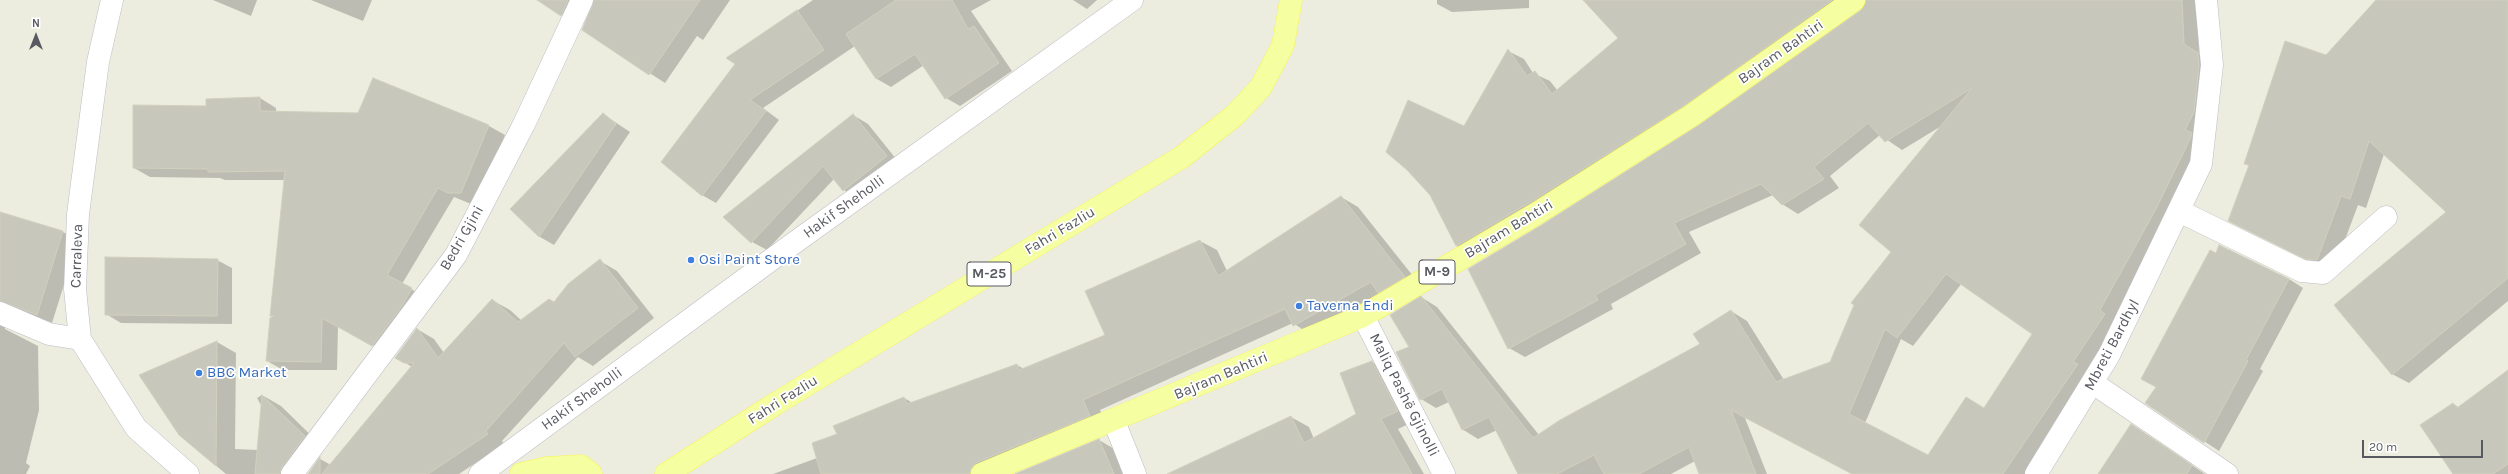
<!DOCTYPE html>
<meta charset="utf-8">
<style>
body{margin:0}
#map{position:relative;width:2508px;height:474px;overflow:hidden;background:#ececdf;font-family:Karla,sans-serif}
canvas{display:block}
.north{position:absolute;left:16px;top:16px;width:40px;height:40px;-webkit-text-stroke:3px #fff;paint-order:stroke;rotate:0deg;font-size:11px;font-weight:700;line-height:16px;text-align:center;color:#585a61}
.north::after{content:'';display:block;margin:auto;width:14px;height:18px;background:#585a61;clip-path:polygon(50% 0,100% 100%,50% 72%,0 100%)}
.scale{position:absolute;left:2362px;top:440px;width:121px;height:18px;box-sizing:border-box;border:2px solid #585a61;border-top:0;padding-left:5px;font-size:12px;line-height:14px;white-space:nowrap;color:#585a61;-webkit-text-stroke:3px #fff;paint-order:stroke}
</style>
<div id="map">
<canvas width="2508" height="474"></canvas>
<div class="north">N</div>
<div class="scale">20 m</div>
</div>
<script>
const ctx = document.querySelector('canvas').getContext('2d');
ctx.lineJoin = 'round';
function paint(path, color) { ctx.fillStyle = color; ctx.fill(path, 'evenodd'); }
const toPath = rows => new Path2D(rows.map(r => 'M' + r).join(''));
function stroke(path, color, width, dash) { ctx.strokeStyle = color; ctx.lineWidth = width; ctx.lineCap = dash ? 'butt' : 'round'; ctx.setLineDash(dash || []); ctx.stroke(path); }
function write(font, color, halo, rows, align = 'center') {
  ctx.font = font + ' Karla,sans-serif'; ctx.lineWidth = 3.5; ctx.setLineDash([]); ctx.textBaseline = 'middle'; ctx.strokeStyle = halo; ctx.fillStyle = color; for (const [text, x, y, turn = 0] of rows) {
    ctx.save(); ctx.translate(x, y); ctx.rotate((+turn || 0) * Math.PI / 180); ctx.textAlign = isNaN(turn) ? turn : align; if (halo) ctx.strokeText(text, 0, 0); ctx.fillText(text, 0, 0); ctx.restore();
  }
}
paint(toPath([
 [213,0,257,0,251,16],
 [311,0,372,0,363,21],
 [539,0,589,0,576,24],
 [595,0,730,0,703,40,697,36,665,83,583,30],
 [813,0,991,0,971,11,1012,71,960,106,946,98,924,65,891,87,877,79,855,46,763,108,779,120,716,203,702,195,737,64,728,58],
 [1073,0,1097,0,1087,9],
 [1437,0,1529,0,1529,8,1452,12,1437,4],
 [1585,0,1843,0,1473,255,1457,246,1431,195,1465,128,1508,51,1524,59,1533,73,1550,81,1557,90,1620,39],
 [1911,0,2198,0,2199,54,2214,63,2210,122,2120,323,2026,474,1853,474,1745,418,1767,474,1700,474,1695,461,1671,474,1519,474,1497,430,1478,439,1462,429,1449,402,1436,408,1421,399,1410,348,1421,297,1437,307,1539,435,1701,345,1731,311,1747,321,1784,380,1831,363,1892,252,1943,125,1902,150,1880,135,1830,176,1839,188,1798,214,1782,204,1773,195,1689,232,1701,253,1611,304,1613,309,1525,357,1509,348,1541,227],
 [1962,283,2033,334,1984,408,1929,457,1865,423,1901,339,1913,346],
 [2377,0,2508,0,2508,301,2409,383,2392,374,2447,212,2384,154,2366,208,2358,205,2334,269,2323,268,2229,221,2250,166,2245,163,2326,57],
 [373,79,489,126,505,135,476,206,454,197,402,284,427,298,389,354,338,326,337,370,283,370,267,361,274,317,271,315,285,180,225,180,220,178,150,177,134,168,207,107,260,98,276,108,276,112,359,114],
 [603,114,630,132,554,245,540,237,511,209],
 [853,115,868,124,901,165,858,199,844,190,834,179,767,250,752,242],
 [1341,197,1358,207,1421,286,1311,335,1293,323,1100,410,1106,425,993,474,773,474,817,458,838,435,904,398,913,403,1017,365,1024,369,1106,336,1200,241,1217,250,1227,271],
 [0,218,63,232,78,240,52,323,15,309,3,317,5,329,38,346,39,410,26,463,30,466,26,474,0,474],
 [217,260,232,268,232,324,121,323,106,314],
 [600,261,617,271,654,318,593,366,578,357,502,441,504,444,459,474,309,474,320,459,331,465,412,367,396,357,417,329,434,339,444,353,492,300,510,310,522,321,555,303],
 [2289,279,2303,288,2260,369,2263,371,2219,451,2146,403,2157,387],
 [217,342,236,353,235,449,258,450,262,407,257,398,262,395,281,406,323,447,294,474,226,474,179,435],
 [1372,362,1389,372,1415,421,1398,429,1424,474,1169,474,1291,417,1309,427,1314,439,1357,415],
 [2508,371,2508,474,2454,474,2453,404,2460,408],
 [2132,425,2146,434,2205,474,2099,474],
 [1099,440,1116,450,1126,474,1017,474]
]), '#0003');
const building = toPath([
 [537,0,568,0,561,16,537,0],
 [594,0,700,0,649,75,582,30,594,0],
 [896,0,952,0,968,29,974,26,999,63,945,99,915,54,876,79,846,34,896,0],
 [1583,0,1832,0,1685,105,1527,204,1456,246,1430,195,1407,170,1386,152,1408,100,1464,126,1508,49,1527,76,1535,71,1552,94,1618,38,1583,0],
 [1866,0,2182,0,2184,44,2198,53,2199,65,2194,112,2185,130,2192,133,2191,137,2156,209,2100,310,2105,314,2073,362,2078,364,2003,474,1852,474,1731,410,1756,474,1699,474,1689,447,1639,474,1604,474,1594,455,1557,474,1518,474,1489,417,1462,430,1442,389,1420,400,1396,352,1409,347,1390,315,1421,296,1533,438,1560,420,1700,344,1693,334,1731,310,1776,382,1830,362,1854,305,1851,303,1891,252,1859,225,1972,88,1885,142,1868,123,1814,167,1824,179,1782,205,1761,184,1674,223,1686,244,1595,295,1598,300,1508,349,1468,269,1540,226,1699,125,1861,10,1866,0],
 [1946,274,2032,334,1984,408,1966,397,1928,455,1849,414,1885,329,1897,338,1946,274],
 [2376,0,2508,0,2508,278,2392,375,2334,305,2446,212,2369,141,2350,199,2341,196,2317,260,2305,259,2228,221,2249,165,2244,164,2285,41,2326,55,2376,0],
 [797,10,824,50,750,100,766,111,702,196,661,162,735,64,726,58,797,10],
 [373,78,489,125,461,193,448,193,438,188,387,275,412,288,402,306,372,346,322,318,321,362,266,361,270,318,274,316,270,316,285,171,208,172,208,169,133,168,133,105,206,106,206,99,260,97,260,111,358,113,373,78],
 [603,113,616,124,539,237,510,209,603,113],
 [853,114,887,156,843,191,823,166,751,243,723,217,853,114],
 [1341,196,1405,277,1378,293,1371,282,1293,326,1285,309,1083,400,1090,416,977,462,972,467,970,474,821,474,812,443,837,434,833,426,904,397,907,404,1017,364,1019,370,1105,335,1085,291,1200,240,1218,276,1341,196],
 [0,212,63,231,37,315,0,301,0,212],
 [2219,245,2289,279,2246,360,2248,361,2204,443,2145,403,2156,387,2141,379,2210,250,2216,253,2219,245],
 [105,257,218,259,217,316,105,315,105,257],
 [600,259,638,308,575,357,564,343,486,431,488,434,428,474,322,474,414,363,404,363,395,358,417,328,438,358,492,299,518,322,549,299,554,302,568,284,600,259],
 [217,341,216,466,179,435,139,375,217,341],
 [1372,361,1398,411,1381,419,1412,474,1167,474,1291,416,1304,443,1356,414,1340,373,1372,361],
 [2508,370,2508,464,2493,474,2453,474,2420,425,2453,403,2457,408,2508,370],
 [262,395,305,436,282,467,280,474,255,474,262,395],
 [2131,424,2192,465,2187,474,2098,474,2131,424],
 [1099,439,1114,474,1015,474,1099,439],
 [320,457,320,474,308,474,320,457]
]);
paint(building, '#c7c7bc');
stroke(building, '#d1d0bd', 1);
const minor = toPath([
 [112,0,98,62,78,214,75,289,80,339,136,428,188,474],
 [2179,211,2302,271,2323,273,2386,217],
 [0,313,49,334,80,339],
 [1363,316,1444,474],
 [2093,383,2227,474],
 [1114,421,1135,474],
 [292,474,456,255,524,124,582,0],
 [480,474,794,243,1132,0],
 [2036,474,2109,355,2201,164,2212,65,2206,0]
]);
const major = toPath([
 [521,474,547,468,581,466,591,474],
 [666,474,775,404,1182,157,1235,115,1261,87,1283,45,1291,0],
 [982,474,1363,316,1534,215,1692,115,1854,0]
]);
stroke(minor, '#bcbdc4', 23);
stroke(major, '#f8f54c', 23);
stroke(minor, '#fff', 22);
stroke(major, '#f5ffa1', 22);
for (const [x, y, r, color] of [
 [691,260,4,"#3f7fe0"],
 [1299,306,4,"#3f7fe0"],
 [199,373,4,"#3f7fe0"]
]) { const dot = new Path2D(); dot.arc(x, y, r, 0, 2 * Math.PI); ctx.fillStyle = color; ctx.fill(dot); stroke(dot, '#fff', 1.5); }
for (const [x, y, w] of [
 [1437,272,36],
 [989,274,44]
]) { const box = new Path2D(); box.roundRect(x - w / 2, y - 12, w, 24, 3); ctx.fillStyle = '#fff'; ctx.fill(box); stroke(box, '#585a61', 1); }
write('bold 14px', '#585a61', null, [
 ["M-9",1437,272],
 ["M-25",989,274]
]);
write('15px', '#585a61', '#fff', [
 ["Bajram Bahtiri",1781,52,-35],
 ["Hakif Sheholli",844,207,-36],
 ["Bajram Bahtiri",1509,229,-31],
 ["Fahri Fazliu",1060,231,-31],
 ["Bedri Gjini",462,238,-60],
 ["Carraleva",77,256,-88],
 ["Mbreti Bardhyl",2112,345,-62],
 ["Bajram Bahtiri",1221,376,-23],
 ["Maliq Pashë Gjinolli",1404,395,63],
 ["Hakif Sheholli",582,399,-36],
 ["Fahri Fazliu",783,400,-32]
]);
write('15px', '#366cbe', '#fff', [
 ["Osi Paint Store",699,260],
 ["Taverna Endi",1307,306],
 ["BBC Market",207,373]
], 'left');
</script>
